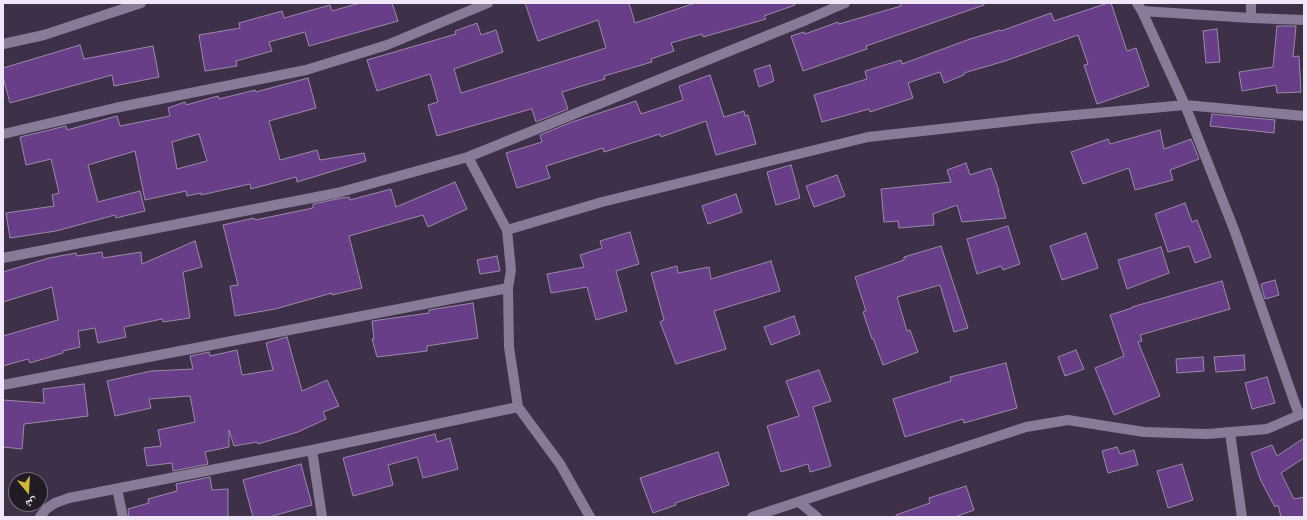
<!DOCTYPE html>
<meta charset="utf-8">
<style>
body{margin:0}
#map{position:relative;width:1307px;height:520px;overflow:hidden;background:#3d3048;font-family:"Alegreya Sans","Noto Naskh Arabic",sans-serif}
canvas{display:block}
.frame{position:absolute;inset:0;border:4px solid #f0e8f8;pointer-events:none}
.north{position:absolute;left:8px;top:472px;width:40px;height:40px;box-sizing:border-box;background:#211b26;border:1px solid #746d7a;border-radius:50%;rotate:162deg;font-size:11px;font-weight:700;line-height:16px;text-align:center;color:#f0e8f8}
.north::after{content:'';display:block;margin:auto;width:14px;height:18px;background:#d0b836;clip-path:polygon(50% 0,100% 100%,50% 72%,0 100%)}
</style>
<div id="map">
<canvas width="1307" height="520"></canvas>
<div class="frame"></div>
<div class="north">ش</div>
</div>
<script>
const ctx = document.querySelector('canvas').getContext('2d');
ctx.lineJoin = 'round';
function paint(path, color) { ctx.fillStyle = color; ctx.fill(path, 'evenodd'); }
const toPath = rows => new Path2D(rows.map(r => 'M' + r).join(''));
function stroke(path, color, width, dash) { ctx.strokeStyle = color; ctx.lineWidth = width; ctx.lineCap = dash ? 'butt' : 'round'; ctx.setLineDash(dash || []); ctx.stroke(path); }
const building = toPath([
 [360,3,392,3,398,21,309,46,305,32,269,42,272,51,236,61,237,66,205,71,199,35,240,28,239,23,282,11,284,18,330,5,332,11,360,3],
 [525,3,629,3,635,23,695,3,794,3,795,5,764,16,766,19,703,37,702,34,671,43,674,51,651,59,652,62,604,76,605,79,562,92,568,109,536,122,532,109,531,109,437,136,428,105,438,102,430,74,377,91,367,60,456,34,455,31,477,23,481,35,496,30,503,52,454,69,461,93,606,48,598,20,538,41,525,3],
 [900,3,984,3,984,5,866,46,867,49,803,71,791,36,804,32,805,34,838,22,839,24,901,6,900,3],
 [1108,3,1111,3,1127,51,1136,48,1149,86,1097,104,1084,65,1088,64,1078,35,1005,61,964,73,964,75,944,83,940,72,908,83,913,98,870,112,869,109,822,122,814,95,867,79,865,71,901,60,902,64,970,39,1000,30,1001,31,1051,13,1054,21,1108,3],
 [1277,26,1296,26,1293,57,1299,56,1301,92,1277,93,1276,85,1242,91,1239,72,1273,67,1277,26],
 [1217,29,1220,62,1206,63,1203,31,1217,29],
 [80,45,84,59,153,46,159,77,114,86,112,75,10,103,3,77,3,68,80,45],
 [770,65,774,81,759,87,754,70,770,65],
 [710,75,724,117,744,111,745,116,748,115,756,144,716,155,706,121,661,137,660,134,604,152,603,148,546,166,550,178,517,188,506,153,542,142,540,135,572,122,636,101,641,114,683,100,679,86,710,75],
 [308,78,316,108,269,121,280,160,317,150,320,160,364,153,366,161,297,182,296,177,251,189,250,184,201,195,201,193,187,196,186,191,145,200,135,151,88,165,98,202,140,191,145,211,116,218,115,215,56,231,10,238,6,213,54,206,52,195,59,193,51,159,26,165,20,137,66,126,67,130,117,116,120,126,170,116,168,108,185,102,186,105,218,96,219,99,255,90,256,92,308,78],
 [199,134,207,161,177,169,172,142,199,134],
 [1212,114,1275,120,1274,133,1210,126,1212,114],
 [1160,130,1164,149,1191,139,1199,159,1170,170,1173,180,1135,190,1129,168,1083,184,1071,152,1108,139,1110,144,1160,130],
 [966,163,970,175,991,168,999,191,998,191,1006,218,962,222,957,205,933,214,934,225,899,228,898,221,884,222,881,189,951,182,947,170,966,163],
 [791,165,800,198,776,205,767,172,791,165],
 [837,175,845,196,814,207,806,186,837,175],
 [455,182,467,209,428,227,423,215,349,236,362,288,332,295,332,293,275,309,235,316,230,286,238,285,223,225,254,218,255,220,313,208,313,204,342,198,349,197,350,200,391,189,396,207,455,182],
 [736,194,742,212,708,224,702,206,736,194],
 [1185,203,1192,222,1197,220,1211,257,1195,263,1189,246,1168,252,1155,214,1185,203],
 [1008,226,1020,264,1003,270,1001,266,977,274,967,239,1008,226],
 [630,232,639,264,616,271,627,311,596,320,587,287,551,293,547,274,584,267,580,255,602,248,600,241,630,232],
 [1086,233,1098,268,1062,280,1050,246,1086,233],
 [195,241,202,267,183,272,190,318,163,322,162,319,124,327,126,337,98,343,95,328,78,331,80,347,63,351,63,353,30,363,28,359,3,366,3,336,58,320,52,287,3,302,3,272,49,258,76,253,77,256,102,252,103,258,141,252,142,264,195,241],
 [941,246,968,328,954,332,940,285,897,297,907,331,910,330,918,352,883,365,873,338,872,339,863,312,866,311,855,277,904,260,904,257,941,246],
 [1161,247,1169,273,1127,289,1118,260,1161,247],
 [497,256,500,271,480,274,477,260,497,256],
 [771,261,780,291,714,311,726,349,676,364,660,322,664,320,651,273,677,266,678,273,709,267,711,279,771,261],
 [1275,280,1279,295,1265,299,1261,284,1275,280],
 [1222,281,1230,309,1140,335,1142,341,1138,342,1160,396,1114,415,1095,368,1124,356,1110,315,1132,308,1132,307,1222,281],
 [473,303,478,338,427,346,427,351,377,357,372,339,374,339,372,321,429,313,429,310,473,303],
 [794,316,800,334,771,345,764,327,794,316],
 [287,337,302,391,327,380,339,406,323,412,326,419,298,432,258,444,257,442,234,446,229,430,229,447,205,452,208,464,173,471,172,463,147,466,144,448,161,446,158,430,195,422,190,396,149,399,151,408,115,416,107,381,151,371,193,369,190,356,209,352,210,356,237,350,242,375,273,370,266,343,287,337],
 [1076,350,1084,369,1065,376,1058,357,1076,350],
 [1244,355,1245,370,1216,372,1214,357,1244,355],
 [1203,357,1204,371,1177,373,1176,359,1203,357],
 [1006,363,1017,408,964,423,963,419,905,437,893,399,951,381,950,377,1006,363],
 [819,370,831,401,813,407,831,466,810,472,808,464,781,472,767,426,799,416,786,381,819,370],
 [1267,377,1275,403,1252,409,1245,383,1267,377],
 [84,384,88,416,24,424,22,449,3,447,3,400,44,403,43,389,84,384],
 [435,434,437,442,450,438,458,469,423,478,417,457,388,465,393,485,353,496,343,458,435,434],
 [1304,438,1304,458,1281,473,1294,499,1304,497,1304,517,1281,517,1278,505,1275,507,1261,481,1251,453,1272,445,1277,456,1304,438],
 [1117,447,1120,454,1134,450,1138,465,1108,473,1102,451,1117,447],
 [718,452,729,485,675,503,676,505,653,513,640,478,718,452],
 [301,464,312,505,269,517,253,517,243,480,301,464],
 [1182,464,1193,500,1168,508,1157,471,1182,464],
 [210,477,212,490,228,489,228,517,129,517,128,509,149,503,148,499,177,491,176,484,210,477],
 [966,486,974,510,955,517,896,517,896,515,930,503,929,498,966,486]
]);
paint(building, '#683e88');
stroke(building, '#9a8ba8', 1);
stroke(toPath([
 [1137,3,1142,11,1185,105,1235,232,1299,415],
 [1251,3,1251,18],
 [1142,11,1251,18,1304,20],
 [3,44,44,35,141,3],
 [3,134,115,108,306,70,387,45,488,3],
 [468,157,507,230,511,270,508,288,509,347,518,407],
 [507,230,602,202,868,137,1031,119,1185,105,1304,116],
 [3,258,337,193,468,157,806,20,845,3],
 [3,385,508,288],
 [1230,433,1242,517],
 [312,450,322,517],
 [117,489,123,517],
 [799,502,817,517],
 [40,517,46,509,55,503,69,498,312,450,518,407,560,464,590,517]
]), '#897b97', 10);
stroke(toPath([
 [752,517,1026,427,1068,420,1144,432,1207,434,1267,429,1304,413]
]), '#897b97', 10);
</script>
